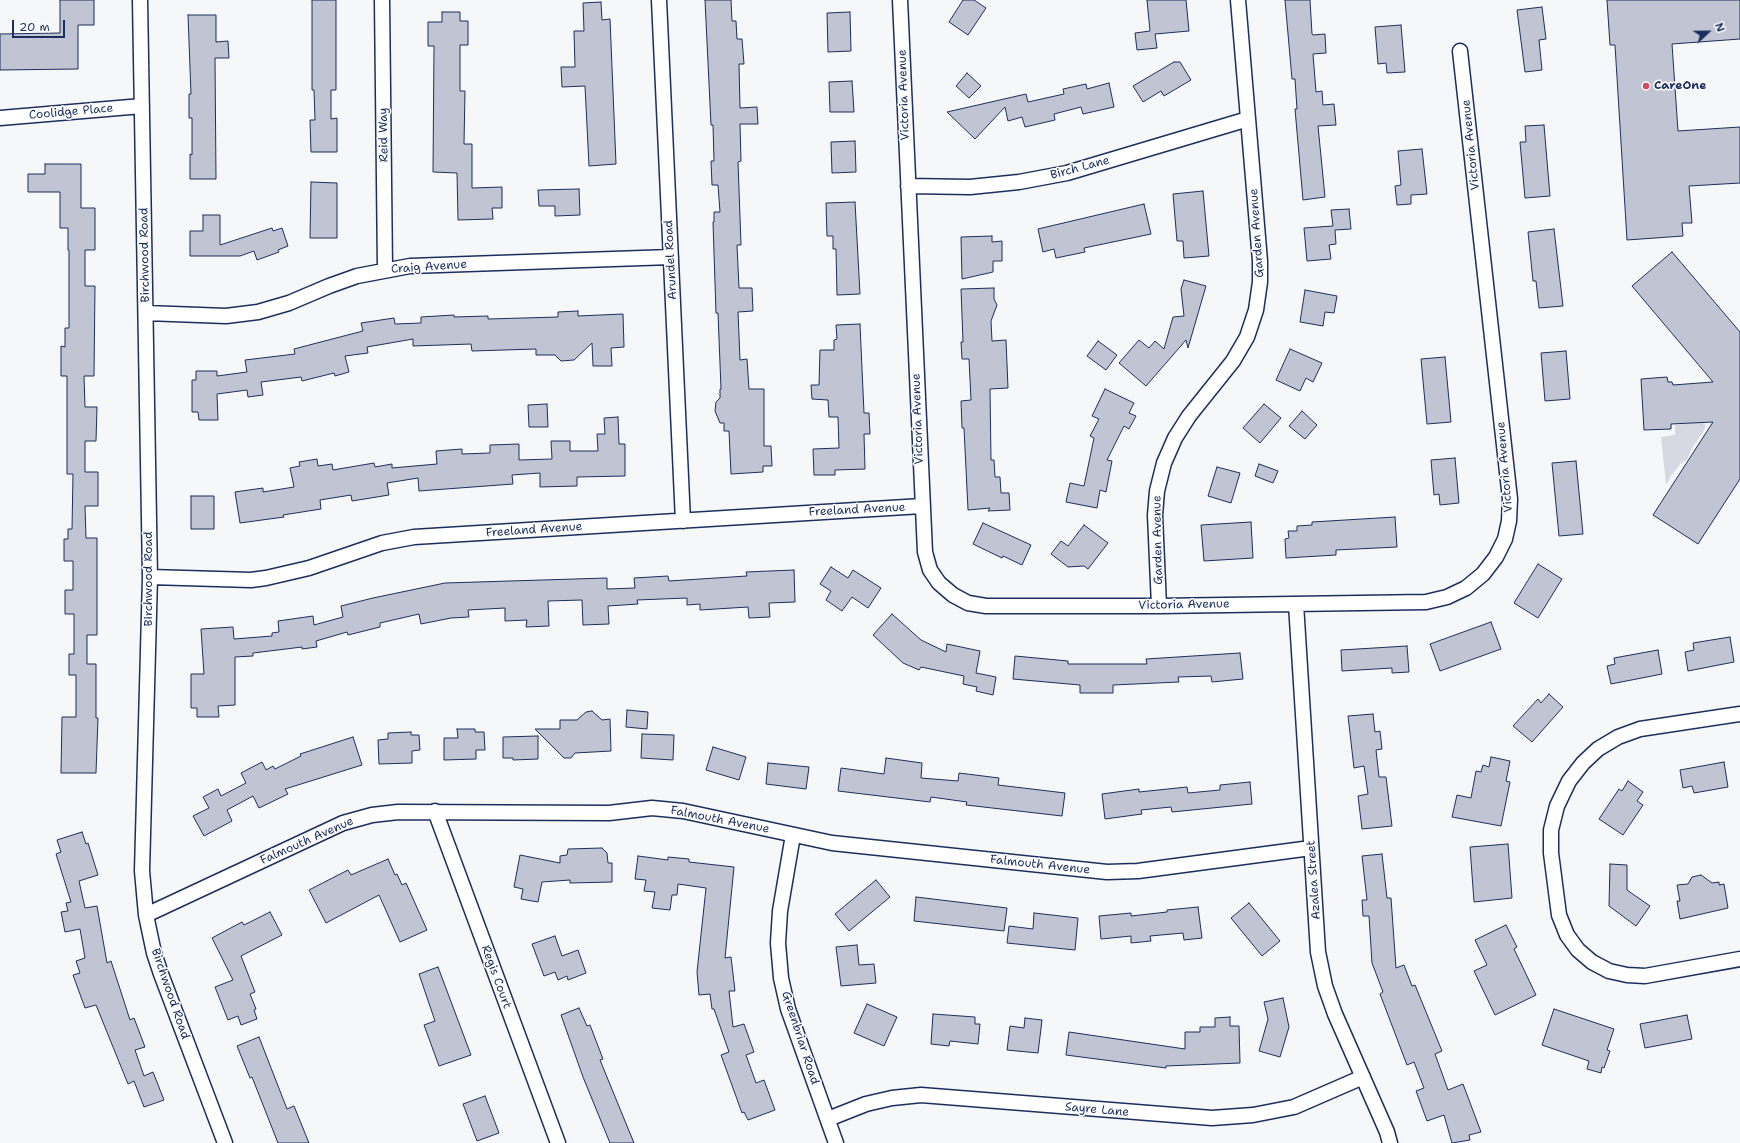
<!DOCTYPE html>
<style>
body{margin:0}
#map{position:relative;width:1740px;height:1143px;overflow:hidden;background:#f6f7f9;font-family:"Shantell Sans",sans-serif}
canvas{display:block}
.north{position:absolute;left:1688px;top:12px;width:40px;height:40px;-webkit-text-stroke:3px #fff;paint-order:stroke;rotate:68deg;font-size:11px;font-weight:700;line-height:16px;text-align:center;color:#1b2f5e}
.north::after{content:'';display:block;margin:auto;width:14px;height:18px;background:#1b2f5e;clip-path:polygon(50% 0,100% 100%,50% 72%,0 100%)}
.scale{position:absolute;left:12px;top:20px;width:53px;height:18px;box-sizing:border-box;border:2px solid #1b2f5e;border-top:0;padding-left:5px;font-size:12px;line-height:14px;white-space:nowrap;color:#1b2f5e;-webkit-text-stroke:3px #fff;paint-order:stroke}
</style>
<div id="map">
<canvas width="1740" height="1143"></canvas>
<div class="north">N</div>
<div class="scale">20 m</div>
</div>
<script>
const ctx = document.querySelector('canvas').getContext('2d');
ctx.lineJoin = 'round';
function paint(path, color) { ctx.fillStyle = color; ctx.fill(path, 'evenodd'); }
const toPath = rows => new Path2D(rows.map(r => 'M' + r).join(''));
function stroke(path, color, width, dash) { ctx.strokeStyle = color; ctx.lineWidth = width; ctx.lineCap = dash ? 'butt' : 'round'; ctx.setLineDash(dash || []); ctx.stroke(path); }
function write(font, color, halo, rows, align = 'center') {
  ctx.font = font + ' "Shantell Sans",sans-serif'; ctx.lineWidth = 3; ctx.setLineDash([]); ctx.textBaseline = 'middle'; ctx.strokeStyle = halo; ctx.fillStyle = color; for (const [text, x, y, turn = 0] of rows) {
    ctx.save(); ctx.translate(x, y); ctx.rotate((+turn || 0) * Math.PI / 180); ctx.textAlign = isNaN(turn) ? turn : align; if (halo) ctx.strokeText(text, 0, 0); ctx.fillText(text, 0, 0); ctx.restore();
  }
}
paint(toPath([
 [1701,422,1705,424,1705,429,1692,448,1687,460,1681,463,1670,477,1668,483,1666,484,1661,437,1675,435,1675,425]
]), '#d6d9e2');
const building = toPath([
 [60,0,94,0,94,25,78,25,78,69,0,70,0,34,60,33,60,0],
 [312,0,336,0,336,90,331,90,331,119,337,118,337,152,311,152,310,120,315,120,314,90,312,90,312,0],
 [705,0,731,0,732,21,736,21,737,39,742,39,744,64,739,64,740,108,757,107,758,124,740,124,741,161,738,162,741,245,737,245,739,288,752,288,753,311,738,312,740,360,747,359,749,389,764,389,764,446,771,446,772,466,763,466,763,472,731,474,729,431,724,431,724,423,720,423,715,411,716,402,720,398,720,389,721,389,718,313,716,313,713,222,714,222,714,212,720,212,718,185,712,185,711,161,714,161,713,125,711,125,705,0],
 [963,0,974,0,986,8,968,35,949,22,963,0],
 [1147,0,1186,0,1189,31,1155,34,1157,48,1137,50,1135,33,1150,31,1147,0],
 [1285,0,1310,0,1312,34,1313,35,1325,34,1326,53,1313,54,1316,92,1322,91,1323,105,1334,104,1336,125,1318,126,1325,197,1303,200,1295,109,1297,109,1295,79,1292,79,1285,0],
 [1607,0,1740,0,1740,39,1672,44,1678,131,1740,127,1740,183,1689,186,1692,223,1682,223,1683,236,1627,240,1615,45,1610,45,1607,0],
 [601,2,602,20,610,19,616,164,589,166,585,86,562,87,561,67,575,67,574,31,584,31,583,3,601,2],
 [1542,7,1546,39,1539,40,1542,70,1525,72,1517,10,1542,7],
 [442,12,460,12,460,21,468,21,468,45,460,45,460,91,465,91,464,144,472,144,472,188,502,187,502,208,492,208,493,219,458,220,457,173,433,172,434,46,428,46,428,22,442,22,442,12],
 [850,12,851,51,828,52,827,13,850,12],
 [188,15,216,15,216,42,228,41,229,58,215,58,216,179,190,179,190,154,192,155,192,118,189,118,189,94,191,94,188,15],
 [1401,25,1405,72,1387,73,1386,63,1378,64,1375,27,1401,25],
 [1174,62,1180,62,1191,80,1164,96,1161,91,1143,102,1133,86,1174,62],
 [967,73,981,86,969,98,956,86,967,73],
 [852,81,854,112,830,112,829,82,852,81],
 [1109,83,1114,107,1083,114,1081,107,1054,114,1055,120,1025,127,1022,117,1008,121,1005,107,975,139,947,112,1026,94,1028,102,1064,94,1063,89,1086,84,1087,89,1109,83],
 [1544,125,1550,196,1525,198,1520,142,1526,142,1525,126,1544,125],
 [855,141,856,172,832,173,831,142,855,141],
 [1422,149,1427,194,1411,195,1411,204,1397,205,1395,186,1401,185,1398,151,1422,149],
 [45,164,81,164,81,208,95,208,95,250,85,250,85,286,95,286,94,376,84,376,85,407,97,407,96,441,85,441,85,472,98,472,98,506,85,506,86,538,97,538,97,635,87,635,87,664,96,664,96,718,98,718,96,773,61,773,62,717,76,717,76,675,69,675,69,654,74,654,74,614,65,614,65,590,73,590,73,561,64,561,64,539,68,539,68,529,72,529,73,474,67,474,67,376,61,376,61,346,65,347,65,328,69,328,69,250,68,250,68,228,60,228,60,192,28,192,28,174,45,174,45,164],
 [311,182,337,183,337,238,310,238,311,182],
 [579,189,580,215,555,216,555,206,539,206,538,190,579,189],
 [1203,191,1209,256,1184,258,1183,241,1177,241,1173,194,1203,191],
 [855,202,860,294,837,295,836,249,833,249,833,236,827,236,826,203,855,202],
 [1144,204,1151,234,1084,248,1085,252,1056,258,1054,249,1043,252,1038,229,1144,204],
 [1349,209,1351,229,1335,230,1336,244,1329,245,1331,259,1307,261,1304,228,1333,226,1331,210,1349,209],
 [203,215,220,215,220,245,272,228,273,231,282,228,288,246,278,250,279,252,257,260,254,251,240,256,190,256,190,231,203,231,203,215],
 [1554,229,1563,306,1539,308,1536,281,1533,281,1528,232,1554,229],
 [992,236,992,242,1002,241,1002,261,993,261,993,272,962,279,961,237,992,236],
 [1672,252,1740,332,1740,479,1698,544,1653,515,1713,422,1671,424,1671,429,1644,430,1641,379,1667,377,1668,382,1672,382,1673,385,1713,382,1632,286,1672,252],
 [1184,280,1206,286,1188,348,1186,340,1146,386,1119,363,1139,340,1149,348,1155,341,1164,349,1173,317,1184,316,1181,289,1184,280],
 [994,288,994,299,997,305,991,321,992,341,1006,340,1008,388,990,389,991,460,994,460,995,477,1000,477,1001,493,1009,493,1010,510,988,511,990,508,968,510,964,428,962,428,961,401,971,400,969,359,962,359,961,342,963,342,961,289,994,288],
 [1305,290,1337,296,1334,313,1325,312,1323,326,1300,322,1305,290],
 [578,311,578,316,623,314,624,347,611,348,612,366,593,366,592,343,574,360,561,361,555,355,536,355,536,349,472,351,471,344,413,346,413,339,367,347,368,353,345,356,349,372,335,376,334,373,302,381,301,377,261,382,263,395,248,397,247,390,217,394,218,420,199,420,198,412,192,412,192,380,196,380,196,371,217,371,217,376,247,372,245,360,295,354,294,349,363,331,361,323,394,318,395,324,421,323,421,317,454,315,454,317,488,316,488,319,558,317,558,312,578,311],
 [860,324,864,413,869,413,870,434,864,434,865,469,835,470,835,475,814,475,813,449,839,448,838,417,829,417,828,400,812,399,811,385,819,385,820,350,834,350,834,340,837,339,836,325,860,324],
 [1098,341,1117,355,1106,370,1087,356,1098,341],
 [1290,349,1322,363,1313,382,1306,378,1300,391,1276,380,1290,349],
 [1566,351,1570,399,1545,401,1541,353,1566,351],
 [1445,357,1451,422,1427,424,1421,359,1445,357],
 [1105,389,1134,403,1129,413,1136,416,1129,429,1124,426,1107,460,1112,461,1106,492,1100,490,1097,508,1066,502,1070,483,1084,486,1094,438,1090,436,1099,419,1092,416,1105,389],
 [547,404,548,427,529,427,528,405,547,404],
 [1264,404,1281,418,1260,443,1243,428,1264,404],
 [1302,411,1317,425,1305,439,1289,426,1302,411],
 [618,417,619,444,625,444,625,476,577,477,577,486,540,487,540,473,512,475,513,484,419,491,418,478,387,483,389,495,352,501,351,495,320,500,321,509,283,515,284,517,240,523,235,492,263,488,263,492,294,487,290,468,300,466,299,462,317,459,318,466,332,464,333,470,374,463,375,467,392,464,392,468,437,464,436,451,462,449,462,454,490,453,490,445,519,444,519,460,552,459,551,441,570,441,570,451,598,451,597,434,605,434,604,418,618,417],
 [1455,458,1459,503,1440,505,1439,494,1434,495,1431,460,1455,458],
 [1576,461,1583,534,1559,536,1552,463,1576,461],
 [1259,464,1278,471,1273,483,1255,476,1259,464],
 [1217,467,1240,473,1231,503,1208,496,1217,467],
 [191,496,214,496,214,529,191,529,191,496],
 [1395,517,1397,547,1336,550,1336,555,1286,558,1285,539,1289,538,1288,531,1297,531,1297,526,1312,525,1312,522,1395,517],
 [1251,522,1253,558,1204,561,1201,525,1251,522],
 [983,523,1031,545,1022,565,1003,556,1002,558,973,544,983,523],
 [1084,525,1108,543,1088,569,1084,566,1068,567,1051,554,1061,541,1068,546,1084,525],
 [1538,564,1562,579,1538,618,1514,603,1538,564],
 [831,567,848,578,853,570,881,588,868,608,852,597,842,611,826,600,831,591,820,584,831,567],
 [794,570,795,602,769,603,770,617,749,618,748,607,700,610,700,604,687,605,687,598,637,600,638,604,608,606,609,624,583,625,582,600,548,601,549,626,526,627,527,620,505,621,505,608,468,610,469,617,451,618,421,624,419,614,380,623,380,627,348,635,347,632,316,641,317,647,302,649,302,647,253,653,253,656,235,657,235,705,218,706,219,717,197,717,197,708,191,708,191,674,204,674,201,629,233,627,234,639,272,636,272,633,279,632,278,621,313,616,314,625,343,617,341,606,373,598,445,583,607,578,607,589,635,588,634,578,668,576,669,581,747,576,746,572,794,570],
 [892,614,921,640,946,652,947,644,980,651,976,673,996,677,993,695,976,691,977,687,963,684,964,676,921,667,919,670,903,663,873,635,892,614],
 [1491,622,1501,649,1440,671,1430,644,1491,622],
 [1730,637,1734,662,1688,671,1685,652,1694,650,1693,643,1730,637],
 [1407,646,1409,672,1392,673,1392,668,1342,671,1341,650,1407,646],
 [1658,650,1662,674,1611,684,1607,666,1615,664,1614,658,1658,650],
 [1240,653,1243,679,1212,682,1211,676,1178,677,1179,682,1113,685,1113,693,1080,693,1080,685,1013,679,1015,656,1068,661,1068,664,1147,664,1146,659,1240,653],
 [1549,694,1563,707,1532,742,1513,726,1538,699,1541,703,1549,694],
 [627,710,648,712,647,729,626,727,627,710],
 [592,711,602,720,610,719,611,751,575,753,571,758,564,758,535,729,560,729,560,720,577,720,586,712,592,711],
 [1373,714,1375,732,1380,731,1382,749,1376,750,1379,777,1386,777,1392,826,1362,829,1358,796,1368,794,1364,766,1354,768,1348,716,1373,714],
 [457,729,475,729,475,732,484,732,485,750,476,750,476,759,444,760,444,738,458,738,457,729],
 [411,732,411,735,419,735,420,750,412,751,412,763,379,764,378,740,388,739,388,733,411,732],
 [642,734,674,735,673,760,641,758,642,734],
 [538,736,538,759,513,760,513,758,503,758,503,737,538,736],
 [353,737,362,765,285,789,288,794,259,808,253,796,227,810,232,821,204,836,193,816,209,808,203,797,218,789,221,796,246,783,241,773,262,762,266,770,273,766,275,769,301,756,300,754,353,737],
 [713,747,746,757,739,780,706,770,713,747],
 [1491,757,1510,761,1506,781,1510,782,1501,826,1452,817,1457,795,1471,798,1476,771,1481,772,1483,765,1489,767,1491,757],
 [886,758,922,763,921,778,958,781,959,773,999,778,998,785,1065,793,1062,816,966,805,967,802,931,797,930,802,838,791,841,768,884,774,886,758],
 [1724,762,1728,787,1694,793,1692,786,1683,788,1680,770,1724,762],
 [768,763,809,767,806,789,766,784,768,763],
 [1628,781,1643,792,1637,801,1643,805,1623,835,1599,819,1619,789,1622,791,1628,781],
 [1250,782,1252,804,1172,812,1171,807,1141,810,1142,814,1105,819,1102,794,1139,789,1139,792,1187,787,1188,793,1220,790,1220,785,1250,782],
 [82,832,86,844,88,843,98,875,79,881,85,908,97,906,107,963,111,961,130,1020,134,1018,145,1047,135,1050,144,1076,153,1072,164,1100,144,1107,134,1081,128,1084,96,1005,85,1008,73,975,80,973,76,961,85,958,80,929,65,932,61,912,68,911,66,903,71,902,56,854,61,852,57,840,82,832],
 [1508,844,1512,898,1474,902,1470,847,1508,844],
 [602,848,607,853,608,863,612,863,612,882,570,883,570,880,542,882,538,902,521,899,523,889,514,887,520,855,560,863,560,856,567,855,568,849,602,848],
 [1382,854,1387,898,1391,898,1396,968,1404,965,1412,986,1415,985,1442,1051,1435,1054,1448,1090,1463,1084,1481,1132,1469,1135,1470,1140,1452,1143,1444,1115,1427,1121,1416,1091,1424,1088,1414,1062,1407,1065,1380,994,1383,992,1372,963,1369,916,1363,916,1362,900,1367,900,1362,856,1382,854],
 [638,856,668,860,668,857,689,859,689,862,734,867,725,958,731,957,735,991,729,991,733,1027,744,1024,754,1052,746,1055,756,1083,764,1080,775,1110,748,1120,744,1112,742,1113,721,1055,729,1052,714,1009,712,1009,710,994,699,995,697,972,706,888,678,884,677,895,672,895,670,910,652,908,655,892,644,891,646,880,635,879,638,856],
 [388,859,395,875,397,874,402,885,406,883,427,930,400,942,379,895,326,923,309,890,348,870,351,875,388,859],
 [1610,864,1627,865,1627,890,1650,906,1636,926,1609,906,1610,864],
 [1701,875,1712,883,1719,882,1719,885,1724,884,1728,908,1680,919,1677,901,1680,901,1677,885,1688,884,1692,877,1701,875],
 [876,880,890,897,849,931,835,914,876,880],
 [916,897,1007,908,1004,931,914,921,916,897],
 [1249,903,1280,941,1262,956,1231,918,1249,903],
 [1198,907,1202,938,1184,940,1183,933,1150,936,1151,941,1131,943,1131,936,1101,939,1099,916,1131,913,1131,916,1167,912,1167,910,1198,907],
 [270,912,282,935,241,956,255,992,250,994,256,1009,254,1010,257,1019,241,1025,238,1016,228,1020,215,987,233,980,212,938,242,922,244,925,270,912],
 [1034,913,1078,918,1075,950,1007,943,1009,926,1033,929,1034,913],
 [1506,925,1517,947,1514,949,1536,995,1495,1015,1474,971,1487,965,1475,940,1506,925],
 [555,936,562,956,578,950,586,973,568,980,567,976,558,980,555,972,544,976,532,944,555,936],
 [857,945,859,965,874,964,876,983,841,986,836,947,857,945],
 [438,967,471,1055,439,1066,424,1025,435,1021,419,974,438,967],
 [1283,998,1289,1027,1280,1057,1259,1051,1268,1019,1264,1002,1283,998],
 [867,1004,897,1017,884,1046,854,1033,867,1004],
 [579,1008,587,1026,590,1025,603,1059,600,1060,634,1143,610,1143,583,1077,561,1015,579,1008],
 [1554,1009,1614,1029,1607,1050,1610,1051,1604,1068,1602,1067,1601,1073,1587,1069,1589,1061,1542,1045,1554,1009],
 [933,1014,975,1017,975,1024,980,1024,978,1044,950,1041,949,1046,931,1044,933,1014],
 [1687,1015,1692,1039,1645,1048,1640,1024,1687,1015],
 [1230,1017,1230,1026,1239,1026,1240,1063,1166,1066,1166,1068,1066,1055,1069,1032,1185,1049,1185,1032,1200,1032,1200,1027,1215,1027,1215,1018,1230,1017],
 [1025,1018,1042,1020,1038,1053,1007,1050,1010,1026,1024,1028,1025,1018],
 [259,1037,287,1109,294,1106,309,1143,278,1143,252,1077,250,1078,237,1046,259,1037],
 [485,1096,499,1133,477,1141,463,1104,485,1096]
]);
paint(building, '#c0c4d3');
stroke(building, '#1b2f5e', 1);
const minor = toPath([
 [140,0,150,577,142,871,146,915,154,953,161,974,225,1143],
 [382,0,385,270],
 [659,0,683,521],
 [900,0,925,552,930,570,939,583,953,595,968,603,986,606,1159,606,1426,602,1447,597,1466,588,1483,574,1496,557,1505,539,1509,521,1510,499,1460,51],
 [0,118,142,106],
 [908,186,970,187,1019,182,1067,173,1248,119],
 [146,313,226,316,258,312,289,303,329,286,357,276,410,266,671,257],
 [150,577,251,580,266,578,309,568,382,543,414,537,922,506],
 [1296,604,1318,952,1325,986,1335,1014,1387,1132,1390,1143],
 [1159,606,1155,515,1157,491,1164,463,1175,438,1189,416,1233,361,1247,337,1256,310,1260,282,1260,261,1238,0],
 [1740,714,1640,729,1618,737,1598,749,1583,763,1569,781,1557,806,1551,830,1551,853,1559,915,1567,935,1578,950,1592,962,1609,971,1627,975,1645,976,1740,959],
 [435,811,558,1143],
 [793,835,780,911,778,943,781,978,788,1009,836,1143],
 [146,915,343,823,372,815,398,812,609,813,652,808,683,811,832,843,1107,872,1138,871,1311,848],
 [828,1119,866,1104,892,1098,921,1095,1212,1118,1253,1115,1294,1107,1363,1077]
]);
stroke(minor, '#1b2f5e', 17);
stroke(minor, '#fff', 14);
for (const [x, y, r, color] of [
 [1646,86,4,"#d1495b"]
]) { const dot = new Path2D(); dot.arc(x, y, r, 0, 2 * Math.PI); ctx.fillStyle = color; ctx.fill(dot); stroke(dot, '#fff', 1.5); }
write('bold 12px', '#1b2f5e', '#fff', [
 ["CareOne",1654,86]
], 'left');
write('12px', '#1b2f5e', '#fff', [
 ["Victoria Avenue",904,95,-92],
 ["Coolidge Place",71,112,-5],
 ["Reid Way",384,135,-91],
 ["Victoria Avenue",1471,145,-96],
 ["Birch Lane",1080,168,-15],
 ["Garden Avenue",1257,233,-94],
 ["Birchwood Road",145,255,-91],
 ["Arundel Road",671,260,-93],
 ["Craig Avenue",429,267,-4],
 ["Victoria Avenue",918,419,-92],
 ["Victoria Avenue",1505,467,-95],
 ["Freeland Avenue",857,510,-3],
 ["Freeland Avenue",534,530,-4],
 ["Garden Avenue",1158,540,-91],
 ["Birchwood Road",149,579,-90],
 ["Victoria Avenue",1184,605,-1],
 ["Falmouth Avenue",720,820,11],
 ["Falmouth Avenue",307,841,-24],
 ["Falmouth Avenue",1040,865,6],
 ["Azalea Street",1314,880,-94],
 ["Regis Court",496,977,70],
 ["Birchwood Road",170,994,71],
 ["Greenbriar Road",800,1038,72],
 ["Sayre Lane",1097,1110,5]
]);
</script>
